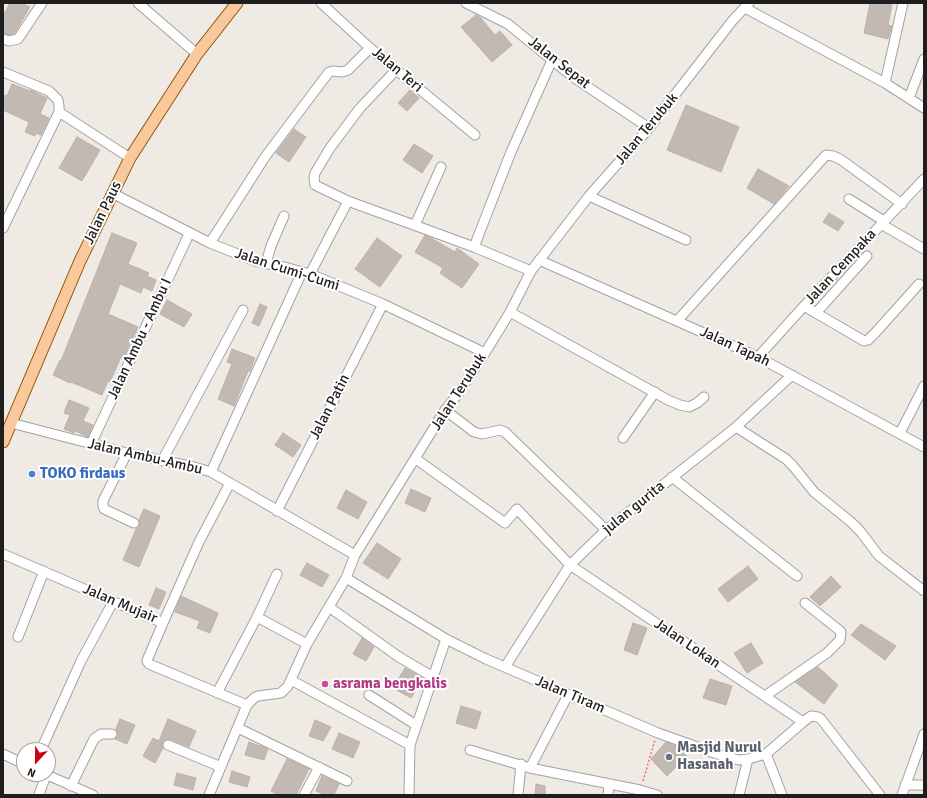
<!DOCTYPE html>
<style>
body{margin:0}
#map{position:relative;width:927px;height:798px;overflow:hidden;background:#efeae4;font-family:Signika,sans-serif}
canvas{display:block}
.frame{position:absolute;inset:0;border:4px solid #1e1e1e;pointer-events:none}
.north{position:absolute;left:16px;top:742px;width:40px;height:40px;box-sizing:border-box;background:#fff;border:1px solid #a5a5a5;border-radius:50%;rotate:202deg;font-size:11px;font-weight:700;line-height:16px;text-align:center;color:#1e1e1e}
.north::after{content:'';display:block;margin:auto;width:14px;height:18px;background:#c90317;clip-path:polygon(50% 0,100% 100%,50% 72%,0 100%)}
</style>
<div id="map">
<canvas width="927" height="798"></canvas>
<div class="frame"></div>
<div class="north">N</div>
</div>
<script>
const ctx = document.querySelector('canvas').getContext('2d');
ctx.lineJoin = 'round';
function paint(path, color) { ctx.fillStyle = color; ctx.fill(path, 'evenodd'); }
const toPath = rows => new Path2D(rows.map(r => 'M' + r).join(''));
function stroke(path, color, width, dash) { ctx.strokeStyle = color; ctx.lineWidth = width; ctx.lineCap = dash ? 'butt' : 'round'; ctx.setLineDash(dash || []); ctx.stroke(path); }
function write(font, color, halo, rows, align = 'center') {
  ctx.font = font + ' Signika,sans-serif'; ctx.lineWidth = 4; ctx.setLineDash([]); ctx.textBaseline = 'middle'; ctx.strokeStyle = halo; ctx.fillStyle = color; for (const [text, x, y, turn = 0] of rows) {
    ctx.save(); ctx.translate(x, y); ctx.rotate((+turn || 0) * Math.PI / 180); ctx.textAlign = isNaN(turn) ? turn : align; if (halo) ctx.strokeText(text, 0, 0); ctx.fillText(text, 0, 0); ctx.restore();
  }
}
const building = toPath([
 [10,3,21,3,30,7,14,34,9,35,3,33,3,16,10,3],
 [870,3,882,3,892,5,888,25,892,26,888,39,864,33,870,3],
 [476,15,480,17,495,35,500,31,512,45,492,62,461,27,476,15],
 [12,84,30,91,31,90,47,98,40,114,49,118,41,135,36,133,35,136,25,132,29,122,3,110,3,95,7,96,12,84],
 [410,90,419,98,407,111,398,103,410,90],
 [686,105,739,127,721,172,667,150,686,105],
 [294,129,306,137,289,162,276,153,294,129],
 [77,137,100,150,82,181,59,168,77,137],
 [414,144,433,156,422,173,403,160,414,144],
 [758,169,789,186,774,204,747,188,758,169],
 [829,213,844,222,838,231,823,222,829,213],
 [112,233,137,243,128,264,149,273,147,276,156,280,152,291,143,287,141,293,120,284,108,314,138,327,124,358,121,357,110,382,108,381,102,395,71,382,70,383,53,375,60,360,61,361,112,233],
 [425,235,431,238,455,252,457,248,479,264,462,288,440,273,443,268,415,252,425,235],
 [377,238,402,256,380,287,355,269,377,238],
 [167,300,192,314,184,327,160,314,167,300],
 [260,304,267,307,259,326,252,323,260,304],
 [232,349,255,358,250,371,248,371,234,406,218,399,232,364,227,362,232,349],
 [69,400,89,408,83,421,93,425,88,437,75,431,74,433,64,429,70,415,64,413,69,400],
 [283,433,301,445,293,457,275,445,283,433],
 [411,489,431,498,425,512,405,503,411,489],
 [346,490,367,502,358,519,337,508,346,490],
 [144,509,160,516,139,567,123,560,136,529,140,525,139,520,144,509],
 [377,543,401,559,388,579,363,563,377,543],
 [307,563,329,575,322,587,300,575,307,563],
 [748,566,758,579,728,602,718,589,748,566],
 [831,576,841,587,820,606,810,597,831,576],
 [156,588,166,592,159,609,149,605,156,588],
 [181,596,218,613,210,633,197,628,200,621,175,612,181,596],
 [633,623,647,628,637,655,624,650,633,623],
 [861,624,896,646,885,660,851,635,861,624],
 [362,638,374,647,366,661,353,654,362,638],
 [751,643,763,663,747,673,734,653,751,643],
 [818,667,838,685,824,704,795,682,818,667],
 [405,668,423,678,411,698,393,688,405,668],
 [710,679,732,686,726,705,703,698,710,679],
 [461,706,481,712,476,729,456,723,461,706],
 [120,719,135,725,127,744,115,739,118,734,116,729,120,719],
 [168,719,196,731,189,747,170,739,164,741,162,745,163,748,155,763,143,756,153,738,159,741,168,719],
 [315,720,331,727,323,741,309,736,315,720],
 [339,733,360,742,353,758,332,749,339,733],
 [249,742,268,749,264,760,245,755,249,742],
 [666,742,676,746,687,756,667,776,651,759,666,742],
 [287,759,309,769,296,795,278,795,271,791,287,759],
 [232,771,250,777,247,787,229,782,232,771],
 [177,773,196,778,193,790,174,785,177,773],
 [322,776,339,784,334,795,326,795,316,791,322,776],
 [536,784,545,786,545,795,535,795,536,784]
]);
paint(building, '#c3b9b3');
stroke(building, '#c0afa6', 1);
const minor = toPath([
 [138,3,197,54],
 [321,3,370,48,475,135],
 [466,3,508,24,573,77,649,128],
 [745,8,885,83,924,108],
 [3,39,9,41,18,39,42,3],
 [396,70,360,108,330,148,315,173,314,178,315,185,348,201,474,247,531,271],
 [3,72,49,91,58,100,59,106,59,112,3,228],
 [885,83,903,3],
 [909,98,924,59],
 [59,112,130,158],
 [112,193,210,243,255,261,288,268,310,274,383,304,485,353],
 [589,196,686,240],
 [849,199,884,221],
 [881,224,924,249],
 [415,225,441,167],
 [210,243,265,157,329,72,333,71,342,72,348,70,370,48],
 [474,247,511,152,552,60],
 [539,260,758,357,924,447],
 [266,263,271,246,284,216],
 [310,274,348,201],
 [804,306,864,341,868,340,876,332,919,284],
 [510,312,668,400,680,405,689,407,697,403,704,397],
 [816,313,867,256],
 [677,321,826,155,833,156,840,159,902,204],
 [758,357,804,306,924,179],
 [445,410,474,432,482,434,500,430,505,432,606,530],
 [11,423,127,453,194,467,211,472,355,555],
 [736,427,786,459,793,466,814,492,851,522,860,531,879,556,924,591],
 [900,433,924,386],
 [623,438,655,392],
 [91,444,189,234],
 [127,453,103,501,103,506,104,509,134,523],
 [416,459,505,523,517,509,570,565,803,722],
 [162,461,243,310],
 [211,472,302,272],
 [672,477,797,576],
 [277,511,383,304],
 [3,554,163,623,148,658,147,661,149,664,247,705],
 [346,578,446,639,486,659,658,733,717,754,739,760,748,759,766,754,782,795],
 [329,607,399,657,433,677],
 [257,617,307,644],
 [163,623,199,542,230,483],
 [18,637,44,571],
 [505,667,570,565,606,530,736,427,792,375],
 [291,680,410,745],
 [217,693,257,617,277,574],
 [369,695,416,725],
 [765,696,827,653,840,640,841,632,839,630,805,603],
 [238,728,347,781],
 [168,745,221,767],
 [41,750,81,661,113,602],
 [470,750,530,768,640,790,657,795],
 [3,754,24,764],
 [766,754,803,722,811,716,818,717,821,719,880,795],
 [530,768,568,695],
 [45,774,93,795],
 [905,785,924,785],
 [71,786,94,739,101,734,112,734],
 [39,795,46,775],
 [209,795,247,705,254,698,258,696,281,693,288,686,307,644,346,578,355,555,445,410,458,394,485,353,510,312,531,271,589,196,649,128,733,20,749,3],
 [304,795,319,767],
 [409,795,410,745,446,639],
 [518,795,521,764],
 [608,795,609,784],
 [739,795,748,759],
 [902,795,924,734]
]);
const major = toPath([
 [3,442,80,261,130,158,197,54,237,3]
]);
stroke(minor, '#a2a2a2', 11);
stroke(major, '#965502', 13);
stroke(toPath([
 [643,781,655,740]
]), '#f86c6c', 1.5, [2, 2]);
stroke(minor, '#fff', 9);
stroke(major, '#fac89d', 11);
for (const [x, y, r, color] of [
 [32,474,4,"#3f7fe0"],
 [325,684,4,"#d1479c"],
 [669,757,4,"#6b7280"]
]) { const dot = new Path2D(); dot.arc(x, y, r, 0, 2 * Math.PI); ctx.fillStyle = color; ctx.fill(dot); stroke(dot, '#fff', 1.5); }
write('15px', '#1e1e1e', '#fff', [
 ["Jalan Sepat",559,63,38],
 ["Jalan Teri",397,70,40],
 ["Jalan Terubuk",647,129,-50],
 ["Jalan Paus",103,213,-64],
 ["Jalan Cempaka",841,267,-47],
 ["Jalan Cumi-Cumi",287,270,18],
 ["Jalan Ambu - Ambu I",140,339,-65],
 ["Jalan Tapah",735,347,25],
 ["Jalan Terubuk",459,392,-57],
 ["Jalan Patin",330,407,-63],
 ["Jalan Ambu-Ambu",145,457,13],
 ["julan gurita",634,508,-39],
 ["Jalan Mujair",120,604,23],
 ["Jalan Lokan",687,644,34],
 ["Jalan Tiram",570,695,23]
]);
write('bold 15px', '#366cbe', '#fff', [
 ["TOKO firdaus",40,474]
], 'left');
write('bold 15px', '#b23c85', '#fff', [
 ["asrama bengkalis",333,684]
], 'left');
write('bold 15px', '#5b616d', '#fff', [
 ["Masjid Nurul",677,748],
 ["Hasanah",677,765]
], 'left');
</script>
